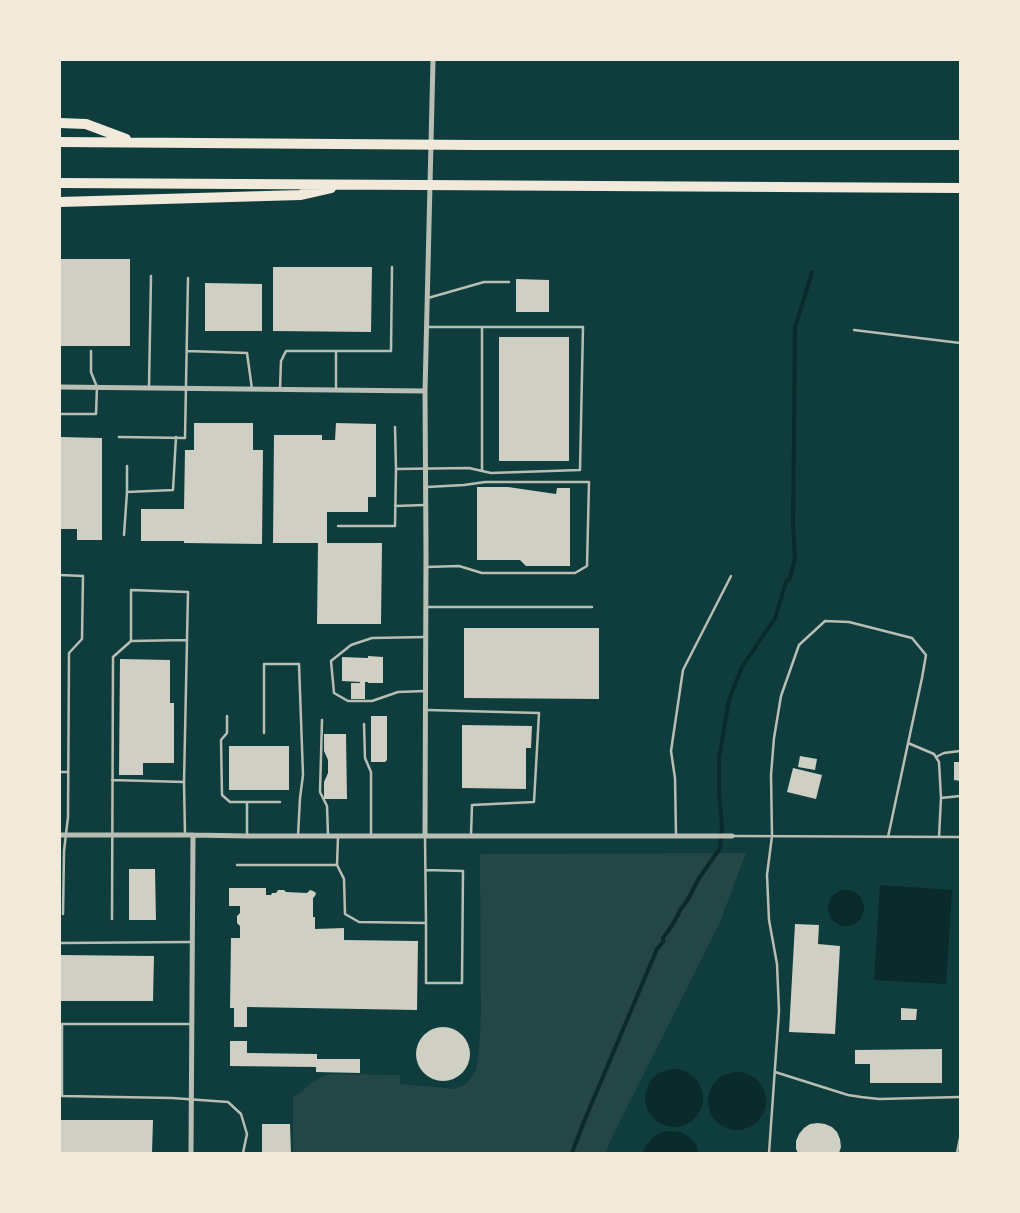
<!DOCTYPE html>
<style>
body{margin:0}
#map{position:relative;width:1020px;height:1213px;overflow:hidden;background:#0f3d3e;font-family:"Fira Sans Condensed",sans-serif}
canvas{display:block}
.frame{position:absolute;inset:0;border:61px solid #f1e9da;pointer-events:none}
</style>
<div id="map">
<canvas width="1020" height="1213"></canvas>
<div class="frame"></div>
</div>
<script>
const ctx = document.querySelector('canvas').getContext('2d');
ctx.lineJoin = 'round';
function paint(path, color) { ctx.fillStyle = color; ctx.fill(path, 'evenodd'); }
const toPath = rows => new Path2D(rows.map(r => 'M' + r).join(''));
function stroke(path, color, width, dash) { ctx.strokeStyle = color; ctx.lineWidth = width; ctx.lineCap = dash ? 'butt' : 'round'; ctx.setLineDash(dash || []); ctx.stroke(path); }
paint(toPath([
 [746,853,720,922,611,1139,606,1153,293,1153,293,1096,299,1094,310,1084,323,1076,330,1074,400,1075,400,1084,455,1089,466,1084,476,1071,479,1050,481,1017,480,854]
]), '#244646');
paint(toPath([
 [880,885,952,890,946,984,874,980],
 '828 908a18 18 0 1 1 36 0a18 18 0 1 1-36 0Z',
 '645 1098a29 29 0 1 1 58 0a29 29 0 1 1-58 0Z',
 '708 1101a29 29 0 1 1 58 0a29 29 0 1 1-58 0Z',
 [671,1131,681,1132,689,1137,696,1144,699,1153,642,1153,647,1144,653,1137,662,1132]
]), '#0a2a2b');
stroke(toPath([
 [572,1153,583,1124,657,949,663,942,663,938,671,927,678,915,680,910,687,901,698,880,720,848,722,825,719,792,719,758,729,700,742,667,775,618,786,582,790,578,795,558,793,526,795,328,812,272]
]), '#0a2a2b', 4);
paint(toPath([
 [60,259,130,259,130,346,60,346],
 [273,267,372,267,371,332,273,331],
 [516,279,549,280,549,312,516,312],
 [205,283,262,284,262,331,205,331],
 [499,337,569,337,569,461,499,461],
 [194,423,253,423,253,450,263,450,262,544,184,543,184,541,141,541,141,509,184,509,185,450,194,450],
 [336,423,376,424,376,497,368,497,368,512,327,512,327,543,382,543,381,624,317,624,318,543,273,543,274,435,322,435,322,440,335,440],
 [60,437,102,438,102,540,77,540,77,529,60,529],
 [477,487,508,487,556,494,557,488,570,488,570,566,526,566,520,560,477,560],
 [464,628,599,628,599,699,464,698],
 [368,656,383,657,383,683,368,683,368,682,365,682,365,699,351,699,351,683,360,683,360,682,342,681,342,657,368,658],
 [120,659,170,660,170,703,174,703,174,763,143,763,143,775,119,775],
 [371,716,387,716,387,760,385,762,371,762],
 [462,725,532,726,531,748,526,748,526,789,462,788],
 [324,734,346,734,347,799,324,799,324,782,328,773,328,760,324,751],
 [229,746,289,746,289,790,229,790],
 [800,756,817,759,815,770,798,767],
 [954,762,960,762,960,781,954,780],
 [793,768,822,775,816,799,787,792],
 [129,869,155,869,156,920,129,920],
 [229,888,266,888,266,895,271,895,272,893,276,893,278,890,284,890,286,892,307,893,310,890,313,891,316,893,315,896,313,898,313,917,315,917,315,929,344,928,344,940,418,941,417,1010,247,1007,247,1027,234,1027,234,1008,230,1008,231,938,240,938,240,926,237,923,237,916,240,913,240,906,229,906],
 [795,924,819,925,818,944,840,946,835,1034,789,1032],
 [60,955,154,956,153,1001,60,1001],
 [901,1008,917,1009,916,1020,901,1020],
 '416 1054a27 27 0 1 1 54 0a27 27 0 1 1-54 0Z',
 [230,1041,247,1041,247,1053,317,1054,317,1059,360,1059,360,1073,316,1072,316,1067,230,1066],
 [942,1049,942,1083,870,1083,870,1064,855,1064,855,1050],
 [60,1120,153,1120,152,1153,60,1153],
 [818,1123,825,1124,832,1127,837,1132,840,1139,841,1147,839,1153,798,1153,796,1149,796,1141,799,1134,804,1128,810,1124],
 [262,1124,290,1124,291,1153,262,1153]
]), '#cfcfc3');
stroke(toPath([
 [428,298,484,282,509,282],
 [482,327,482,471],
 [854,330,960,343],
 [187,351,247,353,252,389],
 [149,387,151,276],
 [280,389,281,361,286,351,391,351,392,267],
 [336,389,336,351],
 [60,414,96,414,97,387,91,372,91,351],
 [395,427,396,469,469,468,491,473,580,470,583,327,428,327],
 [119,437,185,438,188,278],
 [127,492,127,466],
 [395,506,425,505],
 [338,526,395,526,396,469],
 [124,535,127,492,173,490,176,437],
 [426,567,459,566,482,573,575,573,587,566,589,482,485,482,464,485,427,487],
 [60,575,83,576,82,639,69,653,68,817,64,851,63,914],
 [427,607,592,607],
 [131,641,187,640],
 [425,691,398,692,372,701,348,701,334,693,331,661,351,645,372,638,426,637],
 [427,710,539,713,534,802,472,805,471,835],
 [227,716,227,733,221,740,222,795,230,802,280,802],
 [322,720,320,792,327,806,328,835],
 [364,724,365,758,371,772,371,836],
 [264,733,264,664,299,664,303,775,300,798,298,836],
 [908,743,934,754,939,762,941,798,939,837],
 [936,757,944,753,960,751],
 [60,772,68,772],
 [112,780,184,782],
 [941,798,960,796],
 [247,835,247,802],
 [676,835,675,778,671,751,683,670,731,576],
 [732,836,960,837],
 [237,865,337,865,338,837],
 [337,865,344,879,345,914,359,922,426,923,425,837],
 [426,870,463,871,462,983,426,983,426,923],
 [112,919,113,657,131,641,131,590,188,592,184,782,185,835],
 [60,943,191,942],
 [191,1024,62,1024,62,1096,172,1098,228,1102,241,1114,247,1134,243,1153],
 [775,1072,848,1095,861,1097,879,1099,960,1097],
 [769,1153,779,1011,777,964,769,920,767,875,772,836,771,775,774,738,781,696,799,645,825,621,849,622,912,638,926,655,922,678,888,837],
 [957,1153,960,1138]
]), '#b8beb3', 2.5);
stroke(toPath([
 [60,387,425,391],
 [60,835,193,835,247,836,732,836],
 [425,836,426,553,425,391,433,60],
 [191,1153,193,835]
]), '#b8beb3', 5);
stroke(toPath([
 [60,123,86,124,126,139],
 [60,142,477,145,960,145],
 [60,183,960,188],
 [60,202,300,195,331,188]
]), '#f1e9da', 10);
</script>
